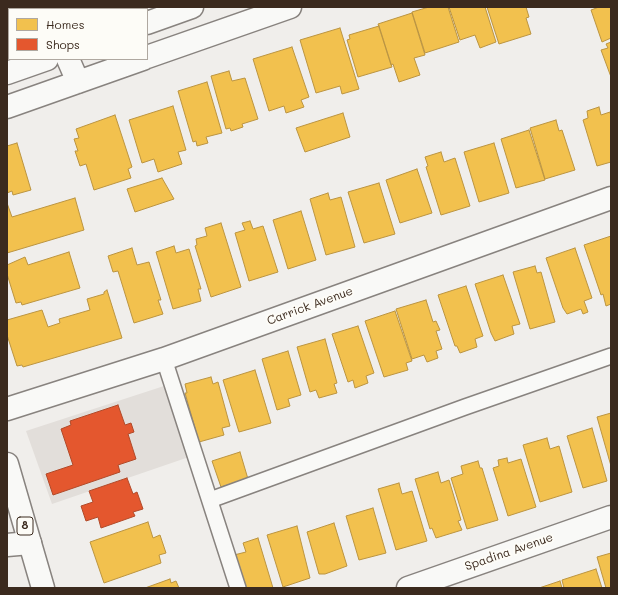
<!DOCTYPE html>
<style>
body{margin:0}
#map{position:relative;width:618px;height:595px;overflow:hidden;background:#f0eeeb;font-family:Mali,sans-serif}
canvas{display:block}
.frame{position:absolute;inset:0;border:8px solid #3b2a1e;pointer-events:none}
.legend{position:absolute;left:8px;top:8px;width:140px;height:52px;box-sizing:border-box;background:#fdfcf7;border:1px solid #afa8a0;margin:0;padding:5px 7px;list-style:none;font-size:12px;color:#3b2a1e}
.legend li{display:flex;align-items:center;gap:8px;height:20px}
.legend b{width:20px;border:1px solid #afa8a0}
</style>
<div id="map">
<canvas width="618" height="595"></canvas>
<div class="frame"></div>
<ul class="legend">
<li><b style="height:11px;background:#f2c14e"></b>Homes</li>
<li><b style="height:11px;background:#e4572e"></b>Shops</li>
</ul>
</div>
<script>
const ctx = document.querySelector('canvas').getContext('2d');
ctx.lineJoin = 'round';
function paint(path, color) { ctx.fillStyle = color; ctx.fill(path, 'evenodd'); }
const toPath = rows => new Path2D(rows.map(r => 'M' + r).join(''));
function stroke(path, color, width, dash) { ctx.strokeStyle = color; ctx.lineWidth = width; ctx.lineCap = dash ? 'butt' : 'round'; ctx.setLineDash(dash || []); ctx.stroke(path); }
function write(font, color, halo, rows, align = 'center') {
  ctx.font = font + ' Mali,sans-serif'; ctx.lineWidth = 4; ctx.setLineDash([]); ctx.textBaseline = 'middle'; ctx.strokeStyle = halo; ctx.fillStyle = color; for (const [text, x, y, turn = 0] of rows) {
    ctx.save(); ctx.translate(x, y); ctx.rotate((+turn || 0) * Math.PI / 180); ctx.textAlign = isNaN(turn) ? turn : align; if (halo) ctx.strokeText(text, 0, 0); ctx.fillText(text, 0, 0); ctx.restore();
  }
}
paint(toPath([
 [164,386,189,457,52,504,26,431]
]), '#e2deda');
const homes = toPath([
 [7,7,21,7,22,9,9,9,9,31,7,32,7,7],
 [429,7,448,7,459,42,425,53,412,12,429,7],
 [449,7,485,7,496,42,480,48,475,35,460,40,449,7],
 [487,7,526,7,529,17,526,18,531,34,499,44,487,7],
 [599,7,611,7,611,38,602,42,591,10,599,7],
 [412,13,425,55,414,58,420,75,399,82,393,64,391,65,378,24,412,13],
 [379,26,392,67,358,77,347,40,350,39,349,35,379,26],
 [340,28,359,89,342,94,340,86,316,93,300,40,340,28],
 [611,42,611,77,601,50,608,48,606,44,611,42],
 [292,47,309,97,301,100,304,107,286,113,284,106,269,111,253,59,292,47],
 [229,71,232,81,245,78,258,119,242,124,243,127,231,131,230,128,226,129,211,76,229,71],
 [207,82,222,133,206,137,208,143,197,146,196,141,193,142,178,91,207,82],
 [173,106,186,150,178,152,182,164,158,172,154,159,142,163,129,120,173,106],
 [599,107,601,115,610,112,611,117,611,162,597,166,583,120,588,118,587,111,599,107],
 [343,113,350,137,305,152,296,128,343,113],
 [115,115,132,167,128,169,131,178,94,190,86,164,80,166,75,151,78,151,74,139,79,138,76,129,115,115],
 [556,120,559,131,562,130,575,170,545,179,530,128,556,120],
 [529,130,545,180,516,188,501,139,529,130],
 [17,143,31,190,13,195,12,191,7,193,7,146,17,143],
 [494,143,509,193,479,202,464,152,494,143],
 [441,152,444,162,455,158,470,206,441,215,426,167,428,166,425,157,441,152],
 [417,169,432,213,400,223,386,180,417,169],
 [162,178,174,199,135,212,127,189,162,178],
 [379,183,395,234,364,243,348,192,379,183],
 [328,193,330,200,341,197,355,247,326,255,310,199,328,193],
 [75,198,84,230,7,253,7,203,12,217,75,198],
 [301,211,316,260,288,269,273,220,301,211],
 [250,221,253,229,263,226,278,272,249,281,235,233,245,230,242,223,250,221],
 [221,223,241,287,211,297,195,246,197,245,196,239,207,236,205,228,221,223],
 [611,236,611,304,606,306,603,294,601,295,584,245,611,236],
 [174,246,176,253,189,249,201,289,198,289,201,301,173,309,156,252,174,246],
 [132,248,137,265,149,262,161,300,158,300,163,314,134,323,118,271,113,272,108,256,132,248],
 [575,248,592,298,584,301,588,312,583,314,581,309,567,314,563,308,546,258,575,248],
 [69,252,80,288,22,305,21,302,16,303,7,274,7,265,25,257,28,265,69,252],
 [535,266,537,273,541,272,555,322,530,329,513,272,535,266],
 [503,275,520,324,512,326,514,334,495,341,491,333,475,284,503,275],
 [466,286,483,336,475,339,477,347,460,353,457,346,455,346,438,295,466,286],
 [107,290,122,338,23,367,22,365,17,366,7,335,7,320,42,310,48,327,60,323,59,319,90,310,87,299,104,294,104,292,107,290],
 [426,300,433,322,436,321,440,330,436,331,442,349,436,351,438,358,427,362,424,355,412,359,396,309,426,300],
 [395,311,412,361,406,363,408,370,384,377,365,321,395,311],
 [358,326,374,373,366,376,368,383,355,388,353,380,348,382,332,334,358,326],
 [325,339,337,383,334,384,337,393,319,398,316,390,310,392,297,347,325,339],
 [288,351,301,395,288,399,290,406,277,410,262,359,288,351],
 [255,370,271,423,239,432,223,380,255,370],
 [211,377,213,384,218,382,230,426,222,428,224,435,199,442,185,393,187,393,185,384,211,377],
 [611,413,611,466,597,417,611,413],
 [592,428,607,481,583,488,567,436,592,428],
 [547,438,550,449,559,446,572,492,540,502,523,445,547,438],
 [240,452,248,479,221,487,212,461,240,452],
 [507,458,508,463,521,459,536,507,508,516,493,468,499,466,498,460,507,458],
 [478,461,480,468,482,468,498,520,467,529,451,478,463,474,461,466,478,461],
 [438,472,441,483,449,480,461,520,458,521,462,530,436,538,432,528,430,529,415,479,438,472],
 [399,483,402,494,412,491,427,541,396,550,378,489,399,483],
 [373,508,386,553,359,560,346,516,373,508],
 [148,522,153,538,160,535,166,553,159,555,161,563,104,583,90,542,148,522],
 [334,523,347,566,325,574,319,574,307,532,334,523],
 [297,526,310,578,283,587,267,535,297,526],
 [258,538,273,588,243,588,234,555,246,552,243,543,258,538],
 [611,553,611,588,606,588,597,557,611,553],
 [596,569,602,588,564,588,562,580,596,569],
 [170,579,171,583,176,581,179,588,145,588,170,579],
 [560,581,562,588,539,588,560,581]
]);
paint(homes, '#f2c14e');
stroke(homes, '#bb9440', 1);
const shops = toPath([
 [118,405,125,425,131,423,134,432,128,434,136,459,118,465,120,472,53,495,46,474,73,465,61,429,71,425,70,421,118,405],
 [127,478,133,494,137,492,143,509,133,512,135,516,101,528,98,517,86,521,81,506,93,502,89,491,127,478]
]);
paint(shops, '#e4572e');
stroke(shops, '#b14a29', 1);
const service = toPath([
 [164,359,238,588],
 [210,500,465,407,611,356]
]);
const minor = toPath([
 [147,23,192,7],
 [147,57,290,7],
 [68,59,78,82],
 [7,73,47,59],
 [7,107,143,59],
 [7,409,164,359,611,198],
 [7,545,30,543],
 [408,588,611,517]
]);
const primary = toPath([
 [7,464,43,588]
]);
stroke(service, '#88837f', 18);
stroke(minor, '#88837f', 25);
stroke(primary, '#88837f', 25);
stroke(service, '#f9f9f7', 15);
stroke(minor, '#f9f9f7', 22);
stroke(primary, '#f9f9f7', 22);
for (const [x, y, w] of [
 [25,526,16]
]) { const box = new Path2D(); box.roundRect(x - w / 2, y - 9, w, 18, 3); ctx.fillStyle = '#fdfcf7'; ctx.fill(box); stroke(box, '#3b2a1e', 1); }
write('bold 11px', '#3b2a1e', null, [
 ["8",25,526]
]);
write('12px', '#3b2a1e', '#fdfcf7', [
 ["Carrick Avenue",310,306,-20],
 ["Spadina Avenue",509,552,-19]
]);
</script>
